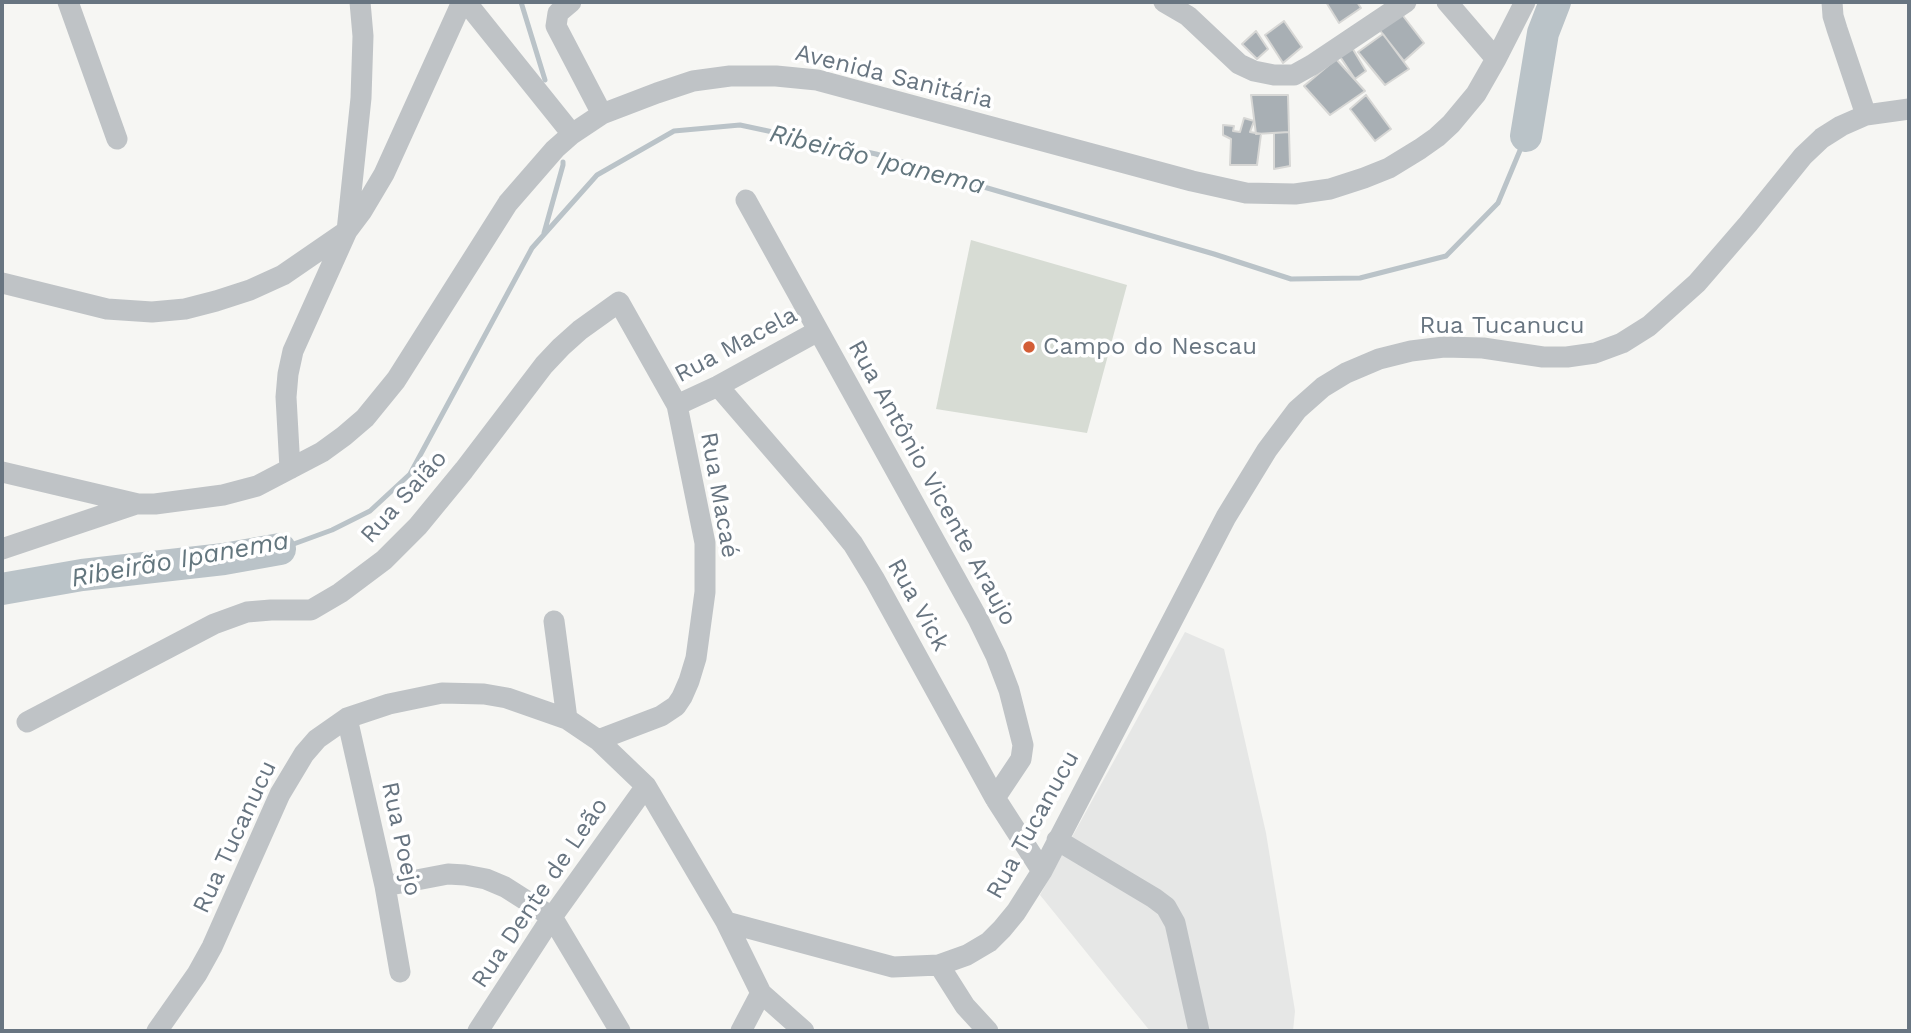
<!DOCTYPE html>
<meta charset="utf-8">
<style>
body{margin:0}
#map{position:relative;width:1911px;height:1033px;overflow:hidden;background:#f6f6f3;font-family:"Work Sans",sans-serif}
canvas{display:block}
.frame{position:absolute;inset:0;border:4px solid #687581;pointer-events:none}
</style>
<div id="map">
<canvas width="1911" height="1033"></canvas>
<div class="frame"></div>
</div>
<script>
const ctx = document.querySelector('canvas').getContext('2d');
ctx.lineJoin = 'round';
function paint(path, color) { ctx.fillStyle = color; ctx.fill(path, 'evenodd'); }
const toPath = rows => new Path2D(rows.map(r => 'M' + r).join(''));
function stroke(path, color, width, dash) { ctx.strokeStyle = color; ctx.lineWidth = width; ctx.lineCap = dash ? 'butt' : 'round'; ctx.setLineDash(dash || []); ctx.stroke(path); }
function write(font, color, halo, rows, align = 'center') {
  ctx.font = font + ' "Work Sans",sans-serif'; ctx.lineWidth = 7; ctx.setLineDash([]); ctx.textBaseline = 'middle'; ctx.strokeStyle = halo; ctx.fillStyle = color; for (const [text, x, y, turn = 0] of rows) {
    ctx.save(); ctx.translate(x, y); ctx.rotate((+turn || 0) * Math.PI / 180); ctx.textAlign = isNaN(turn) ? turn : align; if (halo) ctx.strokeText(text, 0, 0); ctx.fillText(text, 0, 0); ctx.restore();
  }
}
paint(toPath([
 [1185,632,1224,649,1266,833,1295,1011,1293,1031,1150,1031,1040,895]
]), '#e6e7e6');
paint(toPath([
 [971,240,1127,285,1087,433,936,409]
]), '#d7dcd4');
stroke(toPath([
 [521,2,545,80],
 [544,233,563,165,563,162],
 [280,549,332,530,370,511,410,474,532,248,597,175,674,131,740,125,876,154,977,185,1214,254,1291,279,1360,278,1446,256,1498,203,1526,136]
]), '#bac3c8', 5);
stroke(toPath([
 [1526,136,1543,33,1555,2],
 [2,589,82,575,224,559,280,549]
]), '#bac3c8', 32);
const building = toPath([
 [1326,2,1357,2,1361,8,1339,23,1326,2],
 [1397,8,1424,43,1404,61,1378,28,1397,8],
 [1284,21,1302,47,1283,63,1265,35,1284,21],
 [1256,31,1268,49,1257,59,1242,44,1256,31],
 [1383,34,1409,69,1385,85,1358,52,1383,34],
 [1351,46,1366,71,1355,79,1339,55,1351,46],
 [1336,59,1365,91,1330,115,1304,86,1336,59],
 [1251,95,1288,95,1289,132,1256,134,1251,95],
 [1366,95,1391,129,1375,141,1350,109,1366,95],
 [1244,118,1254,121,1250,132,1261,134,1257,165,1230,165,1231,139,1223,135,1223,125,1234,126,1233,131,1240,132,1244,118],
 [1289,132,1290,166,1274,169,1274,133,1289,132]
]);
paint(building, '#a8afb4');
stroke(building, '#d7d7d5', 2);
stroke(toPath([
 [68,2,117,139],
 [466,2,572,134],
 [571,2,558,13,556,26,602,114],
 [1164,2,1188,16,1239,64,1254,71,1274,75,1294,75,1312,65,1406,2],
 [1447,2,1496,59],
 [1832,2,1833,16,1837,29,1866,115],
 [746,200,978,619,996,656,1009,690,1023,745,1021,759,995,798],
 [2,283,107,309,152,312,185,309,216,301,250,290,283,275,347,231,362,211,384,174,462,2],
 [718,386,831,517,853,544,875,580,995,798,1042,871],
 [677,405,718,386,818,331],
 [290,469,286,397,288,374,293,351,347,231,361,98,363,36,360,2],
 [2,472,138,504,155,504,223,495,257,486,322,452,344,436,365,418,396,380,508,203,555,149,572,134,602,114,657,93,693,81,730,76,776,76,817,80,1192,181,1246,193,1295,194,1330,189,1364,178,1389,168,1420,149,1437,137,1451,124,1476,94,1496,59,1525,2],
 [2,549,136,504],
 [554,621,567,719],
 [347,718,385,886,400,972],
 [27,722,214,624,247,612,271,610,311,610,340,593,384,560,418,526,464,470,544,365,561,347,580,330,619,302,677,405,705,543,705,592,696,658,689,681,682,697,676,706,661,716,598,740],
 [1057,840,1154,898,1166,907,1175,923,1199,1031],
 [385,886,448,874,465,875,486,879,505,887,552,917,620,1031],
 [726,922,761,993,741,1031],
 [939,965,965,1006,988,1031],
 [761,993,804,1031],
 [157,1031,197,974,212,947,280,794,304,754,317,739,347,718,389,704,442,693,484,694,507,698,567,719,598,740,646,786,726,922,893,967,939,965,967,955,989,942,1002,929,1016,912,1042,871,1226,517,1267,450,1297,410,1323,387,1346,373,1379,359,1411,351,1444,347,1483,348,1543,357,1567,357,1595,353,1622,343,1649,326,1697,283,1748,224,1803,156,1822,138,1841,126,1866,115,1909,109],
 [478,1031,552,917,646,786]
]), '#bfc3c6', 21);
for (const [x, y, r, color] of [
 [1029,347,7,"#d35e36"]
]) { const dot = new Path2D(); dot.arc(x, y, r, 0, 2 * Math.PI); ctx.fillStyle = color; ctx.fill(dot); stroke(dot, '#fff', 2.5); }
write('24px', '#687581', '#fff', [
 ["Avenida Sanitária",894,77,14],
 ["Rua Tucanucu",1502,326],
 ["Rua Macela",736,345,-28],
 ["Rua Antônio Vicente Araujo",932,483,61],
 ["Rua Macaé",719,495,80],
 ["Rua Saião",404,497,-48],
 ["Rua Vick",918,605,61],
 ["Rua Tucanucu",1033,825,-61],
 ["Rua Tucanucu",235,837,-65],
 ["Rua Poejo",401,839,78],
 ["Rua Dente de Leão",540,893,-56]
]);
write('24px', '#687581', '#fff', [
 ["Campo do Nescau",1043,347]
], 'left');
write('italic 26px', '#63767e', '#fff', [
 ["Ribeirão Ipanema",877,160,14],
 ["Ribeirão Ipanema",180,560,-10]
]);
</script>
